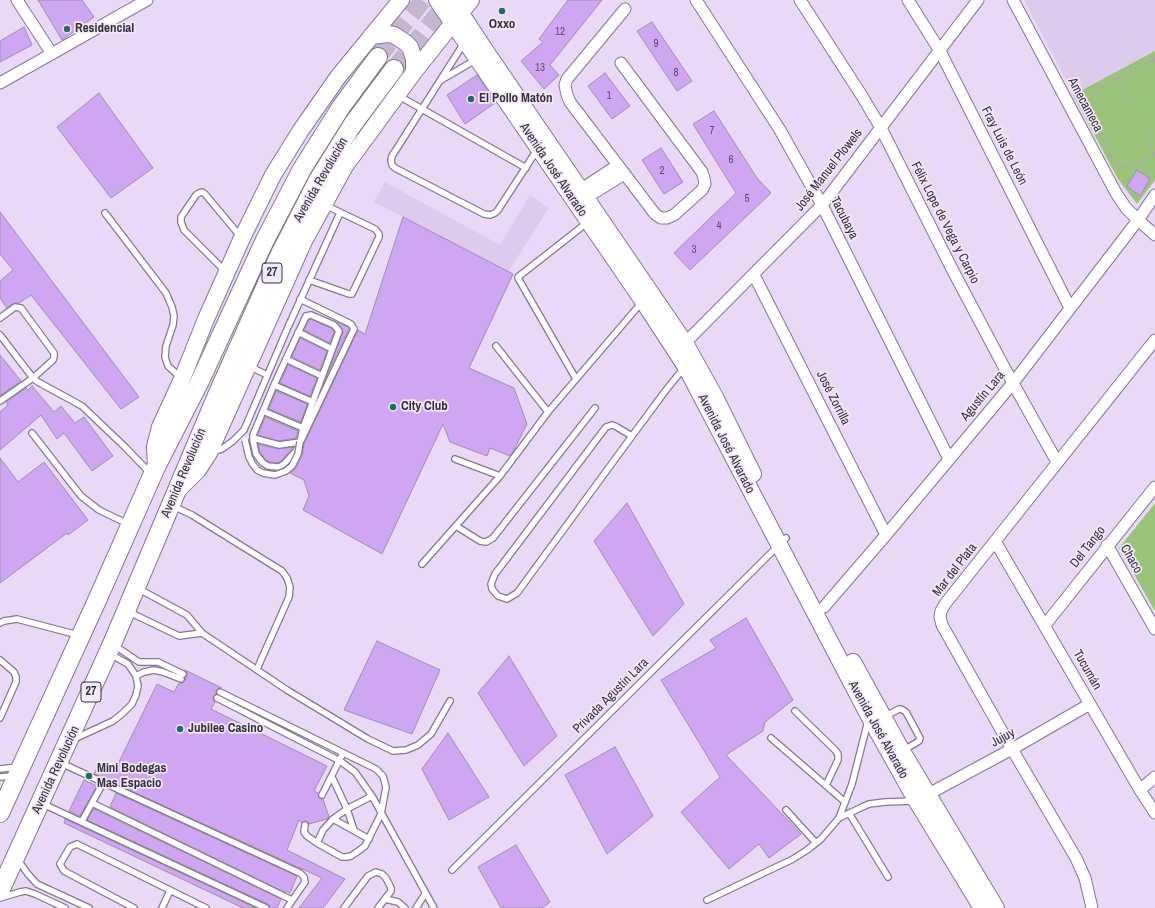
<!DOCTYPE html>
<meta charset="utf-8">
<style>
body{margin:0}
canvas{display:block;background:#ead9f6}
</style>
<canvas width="1155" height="908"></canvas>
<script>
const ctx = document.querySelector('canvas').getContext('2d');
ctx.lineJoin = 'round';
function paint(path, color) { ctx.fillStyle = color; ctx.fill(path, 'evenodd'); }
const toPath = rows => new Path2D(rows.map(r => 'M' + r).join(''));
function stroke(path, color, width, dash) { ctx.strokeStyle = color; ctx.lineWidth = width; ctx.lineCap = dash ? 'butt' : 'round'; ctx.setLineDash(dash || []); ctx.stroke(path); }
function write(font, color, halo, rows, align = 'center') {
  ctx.font = font + ' "Archivo Narrow",sans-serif'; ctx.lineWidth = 3.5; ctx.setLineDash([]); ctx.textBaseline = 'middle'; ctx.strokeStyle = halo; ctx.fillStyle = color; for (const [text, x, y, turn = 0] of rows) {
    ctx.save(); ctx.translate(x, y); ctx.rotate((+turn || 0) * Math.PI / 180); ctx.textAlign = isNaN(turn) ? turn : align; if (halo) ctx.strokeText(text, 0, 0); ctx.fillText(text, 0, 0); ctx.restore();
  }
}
paint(toPath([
 [1024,0,1155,0,1155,178,1118,179],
 [385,182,500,245,530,195,549,208,508,272,374,202]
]), '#decaed');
paint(toPath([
 [1155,51,1155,180,1137,204,1118,179,1073,95],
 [1155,503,1155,611,1119,548]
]), '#9bc27a');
const building = toPath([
 [38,0,82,0,94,17,62,40,38,0],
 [568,0,602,0,550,65,559,75,544,89,521,61,543,42,539,39,568,0],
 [652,22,692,81,677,91,637,31,652,22],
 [24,27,32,45,0,62,0,41,24,27],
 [605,73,630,106,612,119,588,86,605,73],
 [477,75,495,103,465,124,447,95,477,75],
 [99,93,153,168,111,198,57,127,99,93],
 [714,111,757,178,771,193,690,270,674,253,736,193,693,124,714,111],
 [661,148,683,182,664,194,642,160,661,148],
 [1137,170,1150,179,1140,196,1127,186,1137,170],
 [0,212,139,397,121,409,31,295,19,303,14,303,7,308,0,298,0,281,13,270,0,254,0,212],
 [403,217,513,274,469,368,514,388,527,424,514,450,510,456,490,448,487,456,450,442,443,424,382,554,303,510,309,496,304,480,290,473,296,468,302,456,304,444,358,330,365,334,403,217],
 [311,319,331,328,334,332,330,343,304,330,309,320,311,319],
 [336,322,348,327,349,329,326,377,343,332,342,329,336,322],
 [300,338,327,351,320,370,292,357,300,338],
 [0,355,21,381,1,395,0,395,0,355],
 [288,365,317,378,310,396,280,383,288,365],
 [32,386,54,412,61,406,75,423,84,417,113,456,92,471,64,433,57,439,41,415,0,450,0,412,8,405,6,402,26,388,28,390,32,386],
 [276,391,307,404,301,422,269,409,276,391],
 [265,417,298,431,296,438,279,441,258,435,265,417],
 [258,444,278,449,293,447,281,461,278,463,270,462,266,460,260,452,258,444],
 [0,458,18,482,44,462,88,520,68,535,67,533,0,583,0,458],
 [627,503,684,604,653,636,594,541,627,503],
 [746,618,793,700,765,722,763,731,726,755,801,834,769,858,759,844,729,869,681,812,720,777,661,680,716,648,710,640,746,618],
 [377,641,440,670,412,734,344,710,377,641],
 [509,656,557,736,524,766,478,693,509,656],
 [185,670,222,688,216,690,216,694,213,698,215,702,211,709,327,766,314,791,318,793,319,798,323,799,329,817,327,819,309,824,306,821,302,823,299,820,287,850,345,879,323,908,299,908,322,878,94,774,100,762,115,770,157,684,174,692,179,683,182,683,185,681,187,674,185,670],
 [448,733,489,797,449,820,422,769,448,733],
 [615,747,653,816,607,854,565,775,615,747],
 [84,780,97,786,80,816,69,811,84,780],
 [116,793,297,876,290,893,285,891,284,892,110,807,116,793],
 [94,809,281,899,277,908,270,908,268,904,87,820,94,809],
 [65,819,256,908,243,908,64,823,65,819],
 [516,845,550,902,542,908,501,908,478,867,516,845]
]);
paint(building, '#cea6f2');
stroke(building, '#9f90ac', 1);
stroke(toPath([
 [378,57,423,0],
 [394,69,449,0]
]), '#c6b7d0', 18, [18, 9]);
const lane = toPath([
 [464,43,392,156,391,160,392,165,395,168,484,214,490,215,495,213,498,210,537,150],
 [441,80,477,59],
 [399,96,526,168],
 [105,213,166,293,172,307,174,316,173,325,166,346,165,357,168,366,180,377],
 [225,271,184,230,181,222,181,217,196,195,199,193,202,192,205,194,240,236],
 [309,280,349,294,352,294,379,237,379,234,375,229,325,205],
 [0,318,15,307,21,308,54,353,54,357,53,360,33,378,0,401],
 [298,332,332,349],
 [0,335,33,378,38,382,82,406,125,447,151,474],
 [496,346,548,412],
 [286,359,322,376],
 [249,366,267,375],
 [576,379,518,278,518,277,588,222],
 [274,385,313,402],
 [263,411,303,428],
 [32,433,81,496,99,510,128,524],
 [632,436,615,426,612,425,606,427,495,574,491,584,492,589,498,596,507,599,517,593,632,436,666,390,684,368],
 [253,438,279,445,300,442,303,428,339,331,334,325,311,315,306,316,274,385,253,435,253,440,256,454,263,463,268,466,279,467,284,464,296,451,354,329,351,324,300,299],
 [214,451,222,449,233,441,244,430,288,327,340,213],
 [455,459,500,476,548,412,642,302],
 [173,506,192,515,282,571,287,578,290,587,289,597,257,669],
 [456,526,480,541,486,542,493,538,595,408],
 [422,564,500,476],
 [139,589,187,615,202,633,287,690,368,739,393,751,406,750,418,745,431,734,450,701],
 [129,612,179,636,202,633],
 [0,623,4,621,17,619,78,635],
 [114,645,139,662,158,662,183,674],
 [0,660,14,672,16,677,16,682,0,718],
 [136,676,144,672,154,670,163,672,181,679],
 [220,692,376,769,383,776,386,787,381,814,365,846,357,852,351,856,346,857,342,857,317,843,323,830,333,819,347,809,372,796],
 [217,698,340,761,355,772,372,796,434,908],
 [795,711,835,750,838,754,838,760,826,785],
 [884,717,899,709,901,709,906,712,920,738,919,741,904,750],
 [771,738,845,802],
 [74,739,113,721,123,713,132,704,136,695,138,686,136,676,128,664,110,654],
 [61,763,300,873,304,877,305,882,287,908],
 [0,769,17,767],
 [0,777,14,776],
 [332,777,347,809,354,830],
 [322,795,343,753],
 [92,803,292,900],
 [43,804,266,908],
 [786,810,816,843],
 [849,813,888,877],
 [839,818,852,784,868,721],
 [333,819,369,839],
 [82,821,103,783],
 [305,825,304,832,307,836,317,843],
 [18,860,28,874,37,884,89,908],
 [452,870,786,538],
 [0,898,20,892,26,891,35,894,65,908],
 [385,899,398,902,405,908],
 [707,900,793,859,807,850,821,839,839,818,858,809,869,804,885,802,914,801],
 [134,908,64,871,60,864,70,847,77,844,206,908],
 [162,908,170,891],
 [344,908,368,876,376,872,382,874,386,878,391,888,391,891,378,908],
 [416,908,425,894]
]);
const street = toPath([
 [17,0,52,54],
 [696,0,780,130,822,205,949,459],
 [800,0,862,96,881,128,952,269,1004,367,1057,462],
 [908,0,940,51,1070,308],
 [1013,0,1116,193,1126,208,1138,220,1155,235],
 [621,63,702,172,704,178,705,184,702,190,674,215,667,218,661,218,655,214,570,102,567,95,565,85,567,79,625,9],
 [0,83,147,0],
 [580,190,618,165],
 [586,198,624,174],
 [754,275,886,535],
 [685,343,822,205,978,0],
 [995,541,1140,790,1155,813],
 [1107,545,1155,629],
 [824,607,886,535,1013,383,1138,220,1155,195],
 [1045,625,1155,487],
 [1140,790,1155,777],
 [923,797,1012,749,1090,704],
 [1092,908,1085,878,1076,858,1012,749,942,625,940,617,941,611,945,604,1155,340]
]);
const secondary = toPath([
 [437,0,643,301,686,367,869,716,916,800,982,908],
 [452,0,487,53,685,343,715,397,753,474],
 [371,36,388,34,394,35,406,43,410,47,414,59,414,72],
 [156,467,155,447,160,427,182,379,206,319,242,238,273,175,301,130,338,77,401,0],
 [178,490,198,470,209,453,304,241,345,166,414,72,471,0],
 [853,662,902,751,996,908]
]);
const primary = toPath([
 [0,813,99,596,156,467,199,383,265,240,302,169,341,107,378,57],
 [0,891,112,644,218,393,281,252,318,180,353,124,394,69]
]);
stroke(lane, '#857791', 8);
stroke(street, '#857791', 13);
stroke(secondary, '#857791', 18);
stroke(primary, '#857791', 20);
stroke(toPath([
 [1155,59,1100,86,1088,108,1117,165,1126,168,1141,161,1155,153],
 [1116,78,1129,104],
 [1145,135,1155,153]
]), '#b0a2ba', 2.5, [2, 3]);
stroke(lane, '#fff', 5.5);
stroke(street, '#fff', 11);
stroke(secondary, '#fff', 16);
stroke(primary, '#fff', 18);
const laneBridge = toPath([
 [245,440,249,457,252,463,257,470,263,473,275,475,286,471,292,466,298,454,300,442]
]);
stroke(laneBridge, '#857791', 8, []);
stroke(laneBridge, '#fff', 5.5);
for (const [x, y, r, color] of [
 [502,11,4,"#236b61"],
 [67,29,4,"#236b61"],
 [471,99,4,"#236b61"],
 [393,407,4,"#236b61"],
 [180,729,4,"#236b61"],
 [89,776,4,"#236b61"]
]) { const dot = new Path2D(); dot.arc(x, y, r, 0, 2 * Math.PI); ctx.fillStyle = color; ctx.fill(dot); stroke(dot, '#f3e9fb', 1.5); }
write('11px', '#5a4c67', null, [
 ["12",560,32],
 ["9",656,44],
 ["13",540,68],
 ["8",676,73],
 ["1",609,96],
 ["7",712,131],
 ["6",731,160],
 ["2",662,171],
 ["5",747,199],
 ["4",719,226],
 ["3",694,250]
]);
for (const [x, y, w] of [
 [272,273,20],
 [91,692,20]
]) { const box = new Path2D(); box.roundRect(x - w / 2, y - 10, w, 20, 3); ctx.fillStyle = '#f3e9fb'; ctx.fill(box); stroke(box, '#342e39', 1); }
write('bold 12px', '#342e39', null, [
 ["27",272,273],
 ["27",91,692]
]);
write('bold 13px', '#342e39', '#f3e9fb', [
 ["Oxxo",502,25,"center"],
 ["Residencial",75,29],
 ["El Pollo Matón",479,99],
 ["City Club",401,407],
 ["Jubilee Casino",188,729],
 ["Mini Bodegas",97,769],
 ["Mas Espacio",97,784]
], 'left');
write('13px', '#342e39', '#f3e9fb', [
 ["Amecameca",1085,105,62],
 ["Fray Luis de León",1004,146,63],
 ["Avenida José Alvarado",553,170,56],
 ["José Manuel Plowels",829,170,-52],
 ["Avenida Revolución",321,180,-60],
 ["Tacubaya",844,218,63],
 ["Félix Lope de Vega y Carpio",945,223,63],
 ["Agustín Lara",983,396,-50],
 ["José Zorrilla",833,398,63],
 ["Avenida José Alvarado",726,444,63],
 ["Avenida Revolución",184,473,-67],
 ["Del Tango",1088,547,-52],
 ["Chaco",1131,559,60],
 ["Mar del Plata",955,570,-52],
 ["Tucumán",1087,670,60],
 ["Privada Agustín Lara",611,696,-45],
 ["Avenida José Alvarado",878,730,61],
 ["Jujuy",1003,738,-29],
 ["Avenida Revolución",56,770,-65]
]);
</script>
